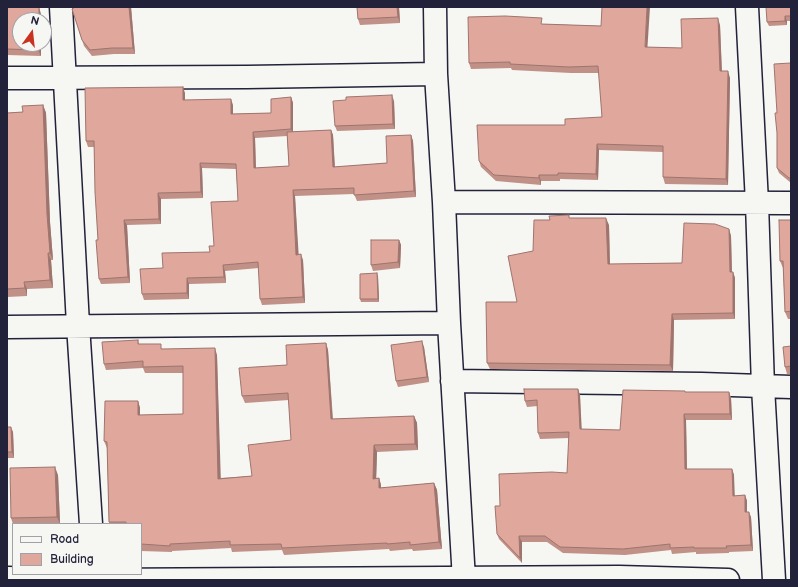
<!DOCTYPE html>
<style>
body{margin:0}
#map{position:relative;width:798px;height:587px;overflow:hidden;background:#f6f6f2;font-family:"Balsamiq Sans",sans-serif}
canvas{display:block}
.frame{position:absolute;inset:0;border:8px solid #22223b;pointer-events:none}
.legend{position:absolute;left:12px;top:523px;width:130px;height:52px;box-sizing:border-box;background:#f6f6f2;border:1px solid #a1a1a9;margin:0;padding:5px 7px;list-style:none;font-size:12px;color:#22223b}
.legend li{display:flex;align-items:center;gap:8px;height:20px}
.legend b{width:20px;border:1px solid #a1a1a9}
.north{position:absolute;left:12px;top:12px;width:40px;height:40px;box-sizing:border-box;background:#f6f6f2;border:1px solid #a1a1a9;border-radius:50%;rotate:15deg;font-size:11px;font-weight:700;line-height:16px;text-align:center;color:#22223b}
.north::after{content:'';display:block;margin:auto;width:14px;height:18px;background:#c8321e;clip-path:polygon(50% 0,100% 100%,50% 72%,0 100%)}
</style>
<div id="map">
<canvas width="798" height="587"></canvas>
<div class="frame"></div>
<ul class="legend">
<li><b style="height:5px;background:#f6f6f2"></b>Road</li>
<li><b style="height:11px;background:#e0a79d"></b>Building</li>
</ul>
<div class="north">N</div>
</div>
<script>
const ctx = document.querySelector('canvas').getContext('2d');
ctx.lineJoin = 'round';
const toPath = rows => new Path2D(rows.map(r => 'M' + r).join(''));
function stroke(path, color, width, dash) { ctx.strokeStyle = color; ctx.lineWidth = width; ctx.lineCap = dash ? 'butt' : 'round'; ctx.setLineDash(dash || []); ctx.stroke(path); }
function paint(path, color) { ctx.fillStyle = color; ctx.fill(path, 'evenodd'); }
const minor = toPath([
 [61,7,78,325,91,524],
 [435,7,436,74,444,202,449,323,464,580],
 [747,7,757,203,763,387,774,580],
 [7,78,247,77,436,74],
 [444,202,791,203],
 [7,327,449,323],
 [452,381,702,384,791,387],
 [7,578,94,580,619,577,728,580]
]);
stroke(minor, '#22223b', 25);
stroke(minor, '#f6f6f2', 22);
paint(toPath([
 [7,7,41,14,20,44,41,44,41,56,7,55],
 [75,7,131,7,135,54,114,54,92,56,84,46,72,9],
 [357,7,399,7,400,23,360,25,358,19],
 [791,7,791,21,787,21,787,25,769,26,767,22],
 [544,24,601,26,647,47,682,48,720,25,722,71,730,78,728,185,665,184,663,177,663,152,599,150,598,180,560,179,560,181,541,181,541,185,496,181,481,167,479,161,565,125,602,117,599,73,571,73,512,70,511,68,471,69,469,63],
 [791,63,791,183,779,173,777,168,777,113],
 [185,93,185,100,233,105,233,114,271,113,291,97,293,103,293,132,331,130,333,135,335,167,387,163,411,135,413,141,416,197,357,201,354,194,295,196,298,255,303,260,305,303,262,305,260,299,259,268,225,271,226,283,189,284,189,299,144,300,142,294,163,268,210,252,214,246,238,201,236,169,202,168,203,198,161,199,161,224,127,225,130,283,101,284,99,279,98,240,94,147,88,147,86,141],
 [287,136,289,166,256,168,255,138],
 [394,101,395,129,337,131,335,126],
 [43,105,46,113,50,222,53,260,51,260,53,288,27,289,27,296,7,297,7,113,23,112],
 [570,218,609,225,610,264,682,263,729,229,731,236,732,272,733,272,735,278,735,319,674,320,673,371,490,369,487,363,517,302,533,251,550,220],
 [791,220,791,319,788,319,785,312,783,268,780,261],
 [399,240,401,245,400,268,373,271,371,265],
 [378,276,379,302,361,302,360,299],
 [138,340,139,344,163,349,217,355,220,478,252,476,291,440,289,400,245,403,242,396,287,365,326,343,328,350,333,419,414,416,417,423,418,450,377,452,376,478,379,478,381,485,381,488,434,483,437,490,442,549,413,551,412,549,390,551,389,549,284,555,282,550,232,552,231,548,172,551,172,552,141,551,141,524,109,524,109,522,107,448,104,441,138,401,140,408,140,415,183,414,183,373,145,373,143,368,106,370,104,364],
 [791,346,791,374,787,374,785,367],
 [424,347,429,382,398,387,396,381],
 [578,389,580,395,581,429,620,430,686,392,729,392,731,398,732,420,686,420,687,469,732,469,734,475,734,496,745,495,747,501,747,512,751,517,753,551,729,552,729,553,696,554,696,552,672,554,671,550,625,555,563,553,547,542,522,542,522,563,499,539,497,534,500,506,567,473,569,438,540,439,538,433,538,406,527,407,525,401],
 [7,427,13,432,14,458,7,458],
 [58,475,60,524,13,524,11,518]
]), '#c19087');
paint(toPath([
 [39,7,41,14,41,20,39,20],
 [129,7,131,7,135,54,133,48],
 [397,7,399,7,400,23,398,17],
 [647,7,650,7,647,54,645,47],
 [785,16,787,21,787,25,785,21],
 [718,18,720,25,722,78,720,71],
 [38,44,41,44,41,56,38,50],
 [728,71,730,78,728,185,726,179],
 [183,87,185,93,185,106,183,100],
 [392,95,394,101,395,129,393,124],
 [291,97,293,103,293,135,291,129],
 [231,99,233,105,233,120,231,114],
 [43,105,46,113,50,222,53,260,50,253,47,214],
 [331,130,333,135,335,173,333,167],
 [253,132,255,138,256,174,254,168],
 [411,135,413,141,416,197,414,191],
 [597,144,599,150,598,180,596,174],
 [200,163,202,168,203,198,201,192],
 [539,175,541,181,541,185,539,178],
 [293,190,295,196,299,260,296,255],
 [158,193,161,199,161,224,159,219],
 [606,218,609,225,610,271,608,264],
 [124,220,127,225,130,283,128,277],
 [729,229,731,236,732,278,730,272],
 [399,240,401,245,400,268,398,262],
 [48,253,51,260,53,288,50,280],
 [301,254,303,260,305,303,303,297],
 [223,265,225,271,226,283,224,277],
 [733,272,735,278,735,319,733,313],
 [377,273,378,276,379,302,378,299],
 [187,278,189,284,189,299,187,293],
 [24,282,27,289,27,296,25,288],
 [672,314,674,320,673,371,670,365],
 [422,341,424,347,429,382,427,377],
 [326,343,328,350,333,426,331,419],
 [215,348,217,355,221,485,218,479],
 [578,389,580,395,582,434,580,429],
 [729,392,731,398,732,420,730,414],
 [138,401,140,408,140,422,138,415],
 [684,414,686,420,687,475,685,469],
 [414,416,417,423,418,450,415,444],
 [11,427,13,432,14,458,12,452],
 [374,445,377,452,376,485,373,479],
 [55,467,58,475,60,524,57,517],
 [732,469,734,475,735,501,733,496],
 [379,478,381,485,381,495,379,488],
 [434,483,437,490,442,549,439,542],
 [745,495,747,501,747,517,745,512],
 [749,512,751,517,753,551,751,545],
 [519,536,522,542,522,563,520,558]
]), '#9d756e');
const building = toPath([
 [7,7,39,7,39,20,20,20,20,44,38,44,38,50,7,49,7,7],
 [75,7,129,7,133,48,112,48,90,50,82,40,72,9,75,7],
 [357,7,397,7,398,17,358,19,357,7],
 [602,7,647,7,645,47,682,48,681,19,718,18,720,71,728,71,726,179,663,177,663,146,597,144,596,174,558,173,558,175,539,175,539,178,494,175,479,161,477,125,565,125,565,119,602,117,598,66,569,67,510,64,510,62,469,63,468,17,505,16,542,18,541,24,601,26,602,7],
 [766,7,791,7,791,16,785,16,785,21,767,22,766,7],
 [791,63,791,178,789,178,777,168,777,133,775,113,777,113,774,64,791,63],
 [183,87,183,100,231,99,231,114,271,113,271,99,291,97,291,129,253,132,254,168,289,166,287,132,331,130,333,167,387,163,386,136,411,135,414,191,354,195,354,188,293,190,296,255,301,254,303,297,260,299,258,262,223,265,224,277,187,278,187,293,142,294,140,269,163,268,162,253,210,252,209,246,214,246,211,202,238,201,236,164,200,163,201,192,158,193,159,219,124,220,128,277,99,279,96,240,98,240,95,192,94,141,86,141,85,88,183,87],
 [392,95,393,124,335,126,333,101,346,100,346,97,392,95],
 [43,105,47,214,50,253,48,253,50,280,24,282,25,288,7,289,7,113,23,112,22,106,43,105],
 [569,215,569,218,606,218,608,264,682,263,684,223,715,224,729,229,730,272,733,272,733,313,672,314,670,365,487,363,486,302,517,302,508,256,533,251,534,220,550,220,549,216,569,215],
 [779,220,791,220,791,311,785,312,783,261,780,261,779,220],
 [371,240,399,240,398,262,371,265,371,240],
 [377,273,378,299,360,299,360,274,377,273],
 [138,340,138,344,161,344,161,349,215,348,218,479,252,476,248,445,291,440,288,393,242,396,239,368,287,365,286,345,326,343,331,419,414,416,415,444,374,445,373,479,379,478,379,488,434,483,439,542,410,545,410,542,387,544,387,543,282,548,281,544,230,545,230,541,170,544,170,546,141,544,141,524,126,524,126,522,109,522,107,442,104,441,105,401,138,401,138,415,183,414,183,366,143,367,143,361,104,364,102,342,138,340],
 [422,341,427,377,396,381,391,345,422,341],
 [791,346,791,366,785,367,783,347,791,346],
 [524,389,578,389,580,429,620,430,623,390,685,391,685,392,729,392,730,414,684,414,685,469,732,469,733,496,745,495,745,512,749,512,751,545,726,546,727,548,694,548,694,547,670,548,670,544,623,549,560,547,545,536,519,536,520,558,497,534,495,506,500,506,499,474,552,472,567,473,569,432,538,433,537,400,525,401,524,389],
 [7,427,11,427,12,452,7,452,7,427],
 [55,467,57,517,11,518,10,468,55,467]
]);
paint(building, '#e0a79d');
stroke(building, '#9d756e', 1);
</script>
